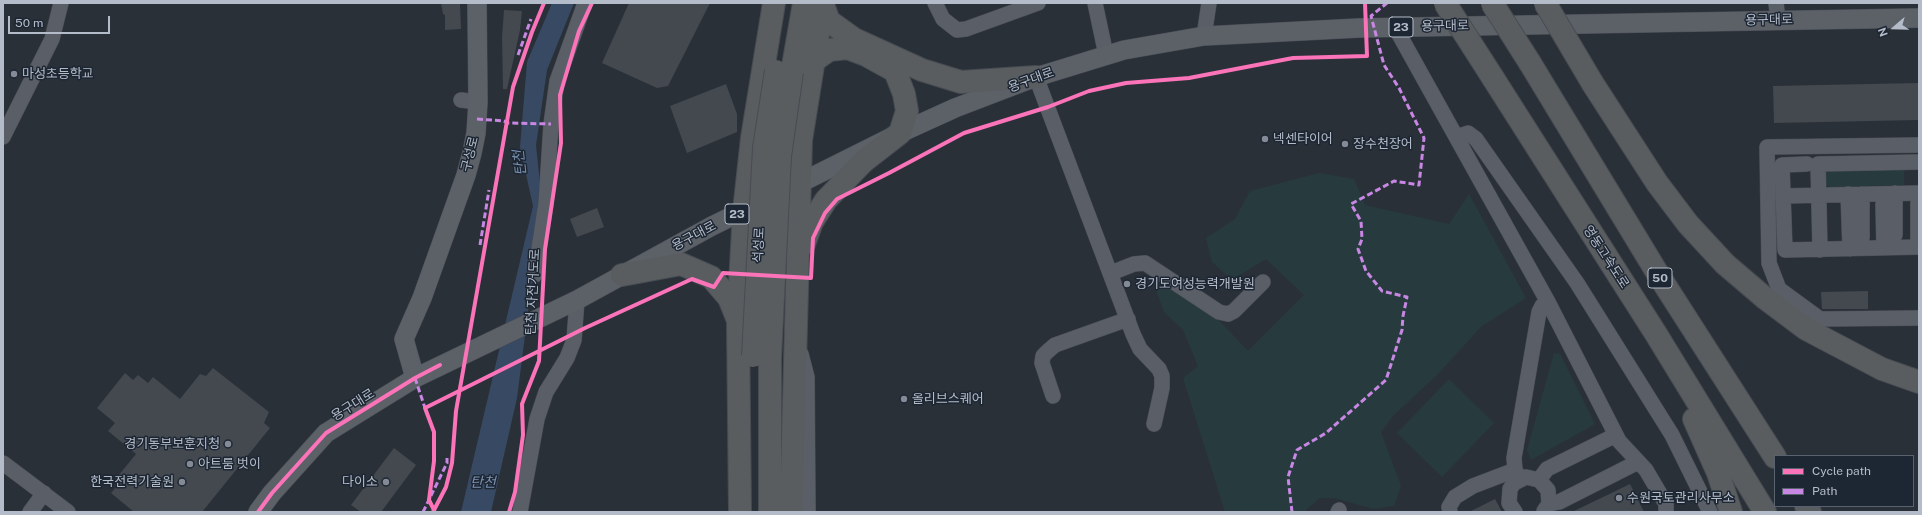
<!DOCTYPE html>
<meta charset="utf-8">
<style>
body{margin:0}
#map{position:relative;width:1922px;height:515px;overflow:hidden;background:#2a3038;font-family:"Public Sans",sans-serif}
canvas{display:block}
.frame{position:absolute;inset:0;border:4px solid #b4bcc9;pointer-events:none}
.legend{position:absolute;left:1774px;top:455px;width:140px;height:52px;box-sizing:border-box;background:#1d2633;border:1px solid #59626f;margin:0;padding:5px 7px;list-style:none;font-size:12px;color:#b4bcc9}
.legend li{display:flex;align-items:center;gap:8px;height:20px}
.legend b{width:20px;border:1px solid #59626f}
.north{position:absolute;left:1874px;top:8px;width:40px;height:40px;-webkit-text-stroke:3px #1d2633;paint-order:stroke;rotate:250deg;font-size:11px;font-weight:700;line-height:16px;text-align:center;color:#b4bcc9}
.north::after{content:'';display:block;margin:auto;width:14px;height:18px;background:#b4bcc9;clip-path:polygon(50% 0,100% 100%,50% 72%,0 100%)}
.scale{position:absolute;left:8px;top:16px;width:102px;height:18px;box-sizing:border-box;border:2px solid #b4bcc9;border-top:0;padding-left:5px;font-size:12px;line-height:14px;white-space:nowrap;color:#b4bcc9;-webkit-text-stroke:3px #1d2633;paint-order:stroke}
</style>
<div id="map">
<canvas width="1922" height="515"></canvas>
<div class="frame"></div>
<ul class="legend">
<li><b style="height:5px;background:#fb73b8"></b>Cycle path</li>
<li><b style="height:5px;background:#c787e3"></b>Path</li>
</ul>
<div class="north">N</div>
<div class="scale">50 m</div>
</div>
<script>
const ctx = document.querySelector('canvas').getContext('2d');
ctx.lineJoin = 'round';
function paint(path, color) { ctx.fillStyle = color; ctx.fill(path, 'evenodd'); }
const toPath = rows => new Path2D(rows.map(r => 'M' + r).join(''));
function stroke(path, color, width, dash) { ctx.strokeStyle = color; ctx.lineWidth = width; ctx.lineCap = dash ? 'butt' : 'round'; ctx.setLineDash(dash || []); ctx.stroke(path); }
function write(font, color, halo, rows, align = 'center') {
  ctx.font = font + ' "Public Sans","Noto Sans KR",sans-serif'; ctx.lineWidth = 3; ctx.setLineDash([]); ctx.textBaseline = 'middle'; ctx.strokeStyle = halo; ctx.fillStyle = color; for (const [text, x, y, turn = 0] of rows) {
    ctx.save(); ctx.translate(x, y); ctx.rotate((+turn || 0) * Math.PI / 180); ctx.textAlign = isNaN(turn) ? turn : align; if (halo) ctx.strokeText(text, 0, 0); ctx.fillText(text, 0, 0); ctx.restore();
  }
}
paint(toPath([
 [1904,165,1904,185,1830,187,1826,185,1824,174,1826,169],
 [1319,173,1354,179,1365,205,1449,224,1469,194,1526,298,1482,326,1437,375,1393,416,1381,432,1401,486,1394,506,1373,509,1335,498,1320,498,1304,512,1225,512,1183,378,1198,366,1183,330,1164,312,1151,276,1214,315,1248,351,1304,295,1266,259,1232,280,1212,262,1206,238,1235,219,1250,191],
 [1554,353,1560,354,1595,424,1531,460,1527,450],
 [1449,379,1494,423,1442,477,1397,433]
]), '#273a3e');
paint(toPath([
 [552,3,574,3,547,70,536,145,542,203,517,398,491,512,461,512,533,206,520,147,527,62]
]), '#384963');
paint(toPath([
 [441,3,460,3,461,29,445,30,445,15,443,14],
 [629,3,710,3,668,86,657,88,602,63],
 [504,10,522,11,520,30,507,89,503,89,502,37],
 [1919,83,1919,120,1774,123,1773,86],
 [726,84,737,114,737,132,687,153,670,106],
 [597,208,604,227,577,237,570,219],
 [1868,291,1868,309,1822,309,1821,292],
 [213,368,269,412,264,423,270,428,202,512,134,512,111,493,118,485,114,481,136,454,108,431,115,423,97,408,125,373,133,380,138,375,148,383,153,377,180,399,200,374,206,376],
 [394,448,416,465,381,512,361,512,351,505],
 [1630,484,1644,512,1572,512],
 [1495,499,1502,512,1469,512]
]), '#444950');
const minor = toPath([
 [935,3,943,19,957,30,966,29,1038,3],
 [1095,3,1106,55],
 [1776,3,1778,20],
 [1395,27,1548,302,1619,441,1646,470,1666,504,1666,512],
 [1204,36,1209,3],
 [1036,77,1133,334,1140,349,1159,369,1162,376,1162,388,1154,424],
 [461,100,478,102],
 [3,137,52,39,61,3],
 [1456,137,1468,133,1476,139,1577,283,1672,435,1710,512],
 [1919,145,1767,147,1769,263,1779,289,1820,319,1919,318],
 [1807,164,1782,165,1785,250,1919,247],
 [1848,194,1850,249],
 [1862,194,1862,238],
 [1784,196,1919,193],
 [1883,204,1884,248],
 [1895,235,1895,193],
 [1918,247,1918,203],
 [1820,250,1818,164,1919,162],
 [1111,273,1134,264,1145,263,1219,312,1228,314,1234,311,1263,282],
 [535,275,546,203,551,124,557,81,585,3],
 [801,354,807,377,808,512],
 [1053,396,1042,363,1043,356,1048,351,1055,345,1128,319],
 [3,463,68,512],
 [1520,479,1515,470,1514,458,1539,312,1542,306,1548,302],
 [1539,480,1547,469,1616,435],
 [1549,504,1559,502,1638,462],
 [30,512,44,493],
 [520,512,537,419,546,392,567,358,574,340,577,300],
 [1338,512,1339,510],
 [1450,512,1449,507,1455,497,1473,486,1515,470],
 [1515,512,1509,503,1510,489,1514,483,1526,477,1539,480,1548,490,1549,504,1544,511]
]);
const major = toPath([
 [788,189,900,133,955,108,1036,77,1124,50,1204,36,1359,28,1919,18],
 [415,378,404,339,422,298,466,175,472,153,476,133,478,102,477,3],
 [258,512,272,493,326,433,415,378,577,300,712,226,755,205]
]);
const highway = toPath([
 [823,5,829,21,854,39,922,70,961,82,1036,77],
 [1530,63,1661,279,1775,457],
 [792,72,804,3],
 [1493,78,1656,334,1765,512],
 [1593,84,1657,183,1688,224,1725,264,1766,299,1806,329,1882,369,1919,382],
 [804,244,812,222,826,200,864,161,900,133,907,111,904,94,895,71,866,55,847,48,829,50,815,60],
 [622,275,681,264,711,277,729,298,737,318],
 [770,358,770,512],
 [1694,419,1718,473,1731,512],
 [1806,506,1810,512],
 [740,512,738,321,744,211,752,138,774,3],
 [791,512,801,140,823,3]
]);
stroke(minor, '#484c53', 16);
stroke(major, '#484c55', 20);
stroke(highway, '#474c53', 24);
stroke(minor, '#5a5e66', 15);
stroke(major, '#5c6168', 19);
stroke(highway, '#5a5d60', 22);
const highwayBridge = toPath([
 [1445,3,1493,78],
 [1492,3,1530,63],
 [1545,3,1593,84],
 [753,356,764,148,776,71],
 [770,358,780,156,792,72]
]);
stroke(highwayBridge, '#474c53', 24, []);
stroke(highwayBridge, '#5a5d60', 22);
stroke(toPath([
 [518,55,531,19],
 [477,119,504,121,507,123,551,124],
 [480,245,489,190],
 [415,378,425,408],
 [423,512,447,463,447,458],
 [1292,512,1288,477,1297,450,1326,433,1386,380,1402,330,1403,316,1407,297,1382,291,1366,271,1358,249,1362,239,1361,221,1351,204,1394,181,1419,185,1424,138,1399,88,1384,65,1371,16,1387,3]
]), '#c787e3', 3, [6, 3]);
stroke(toPath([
 [434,510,429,500,434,461,434,432,425,408,585,328,692,279,714,287,723,273,811,278,813,238,825,213,837,199,889,173,964,133,1048,107,1089,91,1126,83,1189,78,1293,58,1367,56,1365,3],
 [258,512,272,493,326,433,415,378,440,365],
 [433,512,446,487,452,463,456,411,513,87,532,32,544,3],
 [509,512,515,492,523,435,522,404,539,361,545,249,561,143,560,95,579,31,592,3]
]), '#fb73b8', 4);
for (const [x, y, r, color] of [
 [14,74,4,"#848b96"],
 [1265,139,4,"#848b96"],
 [1345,144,4,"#848b96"],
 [1127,284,4,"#848b96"],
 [904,399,4,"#848b96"],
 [228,444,4,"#848b96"],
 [190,464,4,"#848b96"],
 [182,482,4,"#848b96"],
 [386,482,4,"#848b96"],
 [1619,498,4,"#848b96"]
]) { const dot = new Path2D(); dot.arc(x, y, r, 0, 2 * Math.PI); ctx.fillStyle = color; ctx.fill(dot); stroke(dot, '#1d2633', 1.5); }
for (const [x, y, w] of [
 [1401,27,24],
 [737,214,24],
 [1660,278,24]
]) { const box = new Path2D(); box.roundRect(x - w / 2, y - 10, w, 20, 3); ctx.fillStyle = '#1d2633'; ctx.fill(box); stroke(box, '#b4bcc9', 1); }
write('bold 12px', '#b4bcc9', null, [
 ["23",1401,27],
 ["23",737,214],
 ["50",1660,278]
]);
write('13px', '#b4bcc9', '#1d2633', [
 ["용구대로",1769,20,-1],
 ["용구대로",1445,26,-1],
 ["용구대로",1031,80,-20],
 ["구성로",470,154,-76],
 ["용구대로",694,236,-28],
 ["석성로",759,245,-87],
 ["영동고속도로",1606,257,57],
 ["탄천 자전거도로",533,292,-87],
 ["용구대로",353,405,-32]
]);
write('13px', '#b4bcc9', '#1d2633', [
 ["마성초등학교",22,74],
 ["넥센타이어",1273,139],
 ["장수천장어",1353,144],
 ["경기도여성능력개발원",1135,284],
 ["올리브스퀘어",912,399],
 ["경기동부보훈지청",220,444,"right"],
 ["아트룸 벗이",198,464],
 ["한국전력기술원",174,482,"right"],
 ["다이소",378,482,"right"],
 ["수원국토관리사무소",1627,498]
], 'left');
write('italic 14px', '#7c92b1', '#1d2633', [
 ["탄천",520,163,-96],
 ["탄천",483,483]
]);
</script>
